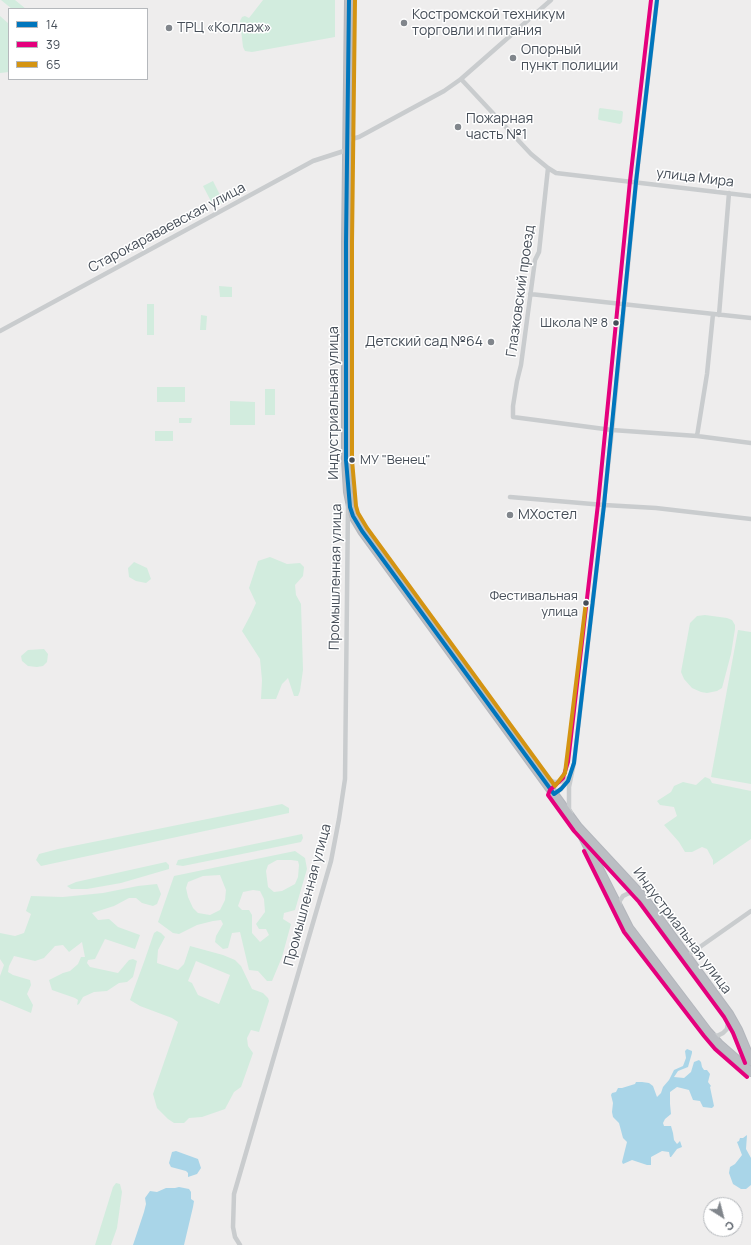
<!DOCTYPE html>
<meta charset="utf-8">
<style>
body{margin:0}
#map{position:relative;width:751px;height:1245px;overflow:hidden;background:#eeeded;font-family:Manrope,sans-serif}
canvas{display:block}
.legend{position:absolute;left:8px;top:8px;width:140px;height:72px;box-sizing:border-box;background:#fff;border:1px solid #b5b8bc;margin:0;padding:5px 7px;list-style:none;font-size:12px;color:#464e58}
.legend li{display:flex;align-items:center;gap:8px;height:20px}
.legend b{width:20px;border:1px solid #b5b8bc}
.north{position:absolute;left:703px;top:1197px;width:40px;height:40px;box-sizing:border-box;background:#fff;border:1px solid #b5b8bc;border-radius:50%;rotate:144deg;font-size:11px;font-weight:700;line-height:16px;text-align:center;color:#464e58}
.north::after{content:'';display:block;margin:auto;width:14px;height:18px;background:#81868c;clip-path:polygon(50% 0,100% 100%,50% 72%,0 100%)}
</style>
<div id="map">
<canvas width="751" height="1245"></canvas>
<ul class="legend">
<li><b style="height:5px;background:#0076bd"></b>14</li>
<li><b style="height:5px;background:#e5007d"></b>39</li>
<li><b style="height:5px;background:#d49412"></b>65</li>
</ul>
<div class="north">С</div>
</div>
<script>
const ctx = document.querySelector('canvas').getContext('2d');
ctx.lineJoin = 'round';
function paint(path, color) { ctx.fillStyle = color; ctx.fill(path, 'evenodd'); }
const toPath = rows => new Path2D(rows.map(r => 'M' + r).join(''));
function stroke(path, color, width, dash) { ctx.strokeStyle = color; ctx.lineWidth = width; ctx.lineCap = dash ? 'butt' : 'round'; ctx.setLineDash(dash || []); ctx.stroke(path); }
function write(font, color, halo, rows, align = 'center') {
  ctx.font = font + ' Manrope,sans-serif'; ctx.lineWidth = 3; ctx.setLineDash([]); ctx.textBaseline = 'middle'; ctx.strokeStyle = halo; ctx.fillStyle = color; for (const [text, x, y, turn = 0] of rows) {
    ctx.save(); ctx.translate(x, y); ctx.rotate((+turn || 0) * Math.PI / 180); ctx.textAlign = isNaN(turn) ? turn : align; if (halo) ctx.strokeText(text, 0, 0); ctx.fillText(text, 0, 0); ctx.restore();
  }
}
paint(toPath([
 [1,0,15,0,26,9,12,9],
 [263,0,335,0,335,37,252,52,245,51,243,47,240,21,242,17,245,16,249,18],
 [0,16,9,24,9,72,0,73],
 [600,108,622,111,623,112,622,122,620,124,599,120,598,119,599,109],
 [213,181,221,197,219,198,222,203,214,207,203,186],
 [219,286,232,287,232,297,220,297],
 [147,304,154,304,154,335,147,335],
 [201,315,207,316,206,330,200,330],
 [157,387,185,387,185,402,157,402],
 [265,389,275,389,275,415,265,415],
 [230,401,255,402,255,425,230,425],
 [179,418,192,418,191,423,179,423],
 [155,431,173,431,173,441,155,441],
 [270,557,287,564,300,563,304,567,303,576,295,585,296,595,301,604,303,670,300,691,298,696,294,696,288,678,282,684,276,699,261,699,262,680,260,659,242,631,250,616,256,603,249,588,258,561],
 [134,562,147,568,151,579,146,583,136,581,129,577,128,568],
 [705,615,727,618,732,620,735,625,735,629,731,654,722,688,717,691,707,693,701,692,692,688,684,679,681,672,690,623,697,616],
 [738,630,751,632,751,784,711,777],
 [44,649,48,654,47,662,43,666,37,667,28,666,22,661,21,656,28,650],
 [705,777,710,779,712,783,751,791,751,839,713,865,713,860,707,849,702,847,692,852,685,852,679,842,664,825,677,816,674,807,660,805,657,801,671,792,674,786,683,782,696,785],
 [282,804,289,808,289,813,41,866,36,860,39,854,58,849],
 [302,834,303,838,301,842,183,866,176,865,178,860],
 [295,851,305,858,307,869,295,910,284,913,283,919,291,924,282,957,272,981,267,981,258,971,249,970,240,932,232,933,228,948,223,949,215,942,216,936,223,924,221,920,213,921,197,925,179,934,173,933,158,922,174,876],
 [277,860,291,860,298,861,299,865,298,877,295,884,282,891,274,892,268,887,266,871,268,865],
 [220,875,226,890,225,900,220,910,210,915,198,913,193,908,188,897,186,888,188,882,203,876],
 [253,890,260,891,264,899,265,912,256,924,259,929,266,929,269,935,260,942,252,933,252,915,249,910,242,910,238,906,243,892],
 [166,862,169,865,169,869,121,883,87,889,71,889,67,886,76,882],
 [157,884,161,894,157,904,153,906,142,903,136,898,129,898,114,906,92,913,98,920,109,919,118,927,140,935,135,949,105,939,95,959,88,960,87,963,90,967,118,973,129,960,133,959,137,961,133,977,127,982,119,983,107,991,94,992,83,997,79,1004,77,1005,78,1000,75,998,52,990,49,980,63,973,70,971,78,964,81,957,85,957,82,942,69,952,63,945,55,946,44,958,35,961,14,956,9,966,8,972,13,975,30,980,31,985,27,994,33,1005,31,1013,0,1000,0,976,4,965,0,959,0,933,15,936,24,933,31,914,26,911,31,896,63,897,103,893,138,886],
 [157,931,161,933,165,937,158,950,157,963,178,970,184,964,190,946,223,955,235,960,241,966,252,989,263,993,268,998,269,1001,259,1032,251,1030,247,1038,248,1046,253,1053,241,1087,234,1092,225,1109,202,1117,189,1118,184,1123,174,1123,168,1119,157,1108,153,1094,178,1022,172,1018,140,1006,130,1000,144,962,154,933],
 [196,961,230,975,219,1004,198,995,192,983,188,981],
 [116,1183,120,1184,122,1192,117,1228,111,1245,95,1245,113,1187]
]), '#d2ecde');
paint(toPath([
 [687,1049,692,1051,692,1053,688,1067,678,1071,674,1077,684,1078,691,1072,694,1062,699,1060,701,1062,702,1067,704,1070,707,1070,710,1074,708,1082,711,1086,710,1087,714,1106,712,1108,703,1107,700,1101,693,1100,689,1090,677,1087,670,1092,670,1104,671,1114,665,1119,663,1123,664,1126,671,1126,673,1133,674,1140,677,1144,680,1141,682,1147,677,1149,671,1157,670,1157,669,1152,662,1151,651,1157,651,1165,647,1165,632,1160,623,1164,622,1162,627,1142,623,1138,619,1123,613,1117,612,1112,613,1103,611,1095,612,1093,616,1092,618,1088,622,1088,635,1084,636,1082,642,1082,649,1083,653,1086,657,1097,661,1093,663,1087,669,1080,674,1070,683,1066,686,1058,685,1051],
 [747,1135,746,1149,751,1158,751,1185,746,1189,741,1189,733,1184,729,1173,730,1167,735,1164,742,1155,737,1142,739,1141,740,1138,743,1138],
 [176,1151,198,1159,201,1168,197,1174,188,1177,188,1173,186,1171,171,1167,169,1163,172,1152],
 [179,1187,189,1189,191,1192,191,1199,194,1201,193,1207,184,1245,133,1245,144,1212,146,1204,145,1198,150,1191,157,1192,166,1188,175,1188]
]), '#a9d5e8');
const highway = toPath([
 [349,0,346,243,346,460,348,492,353,516,362,531,578,827,644,898,729,1014,738,1030,751,1061],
 [582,835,629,928,708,1032,719,1044,751,1072]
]);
stroke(highway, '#b3b6bc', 10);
stroke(toPath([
 [461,79,531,154,548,168,556,173,751,196],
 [348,140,359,137,444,91,461,79,551,0],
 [548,168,539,252,535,260,521,365,517,381,513,406,513,417,612,430,697,436,751,443],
 [530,294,751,318],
 [719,315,729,193],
 [0,331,313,161,347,150],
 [697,436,707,374,713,314],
 [510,497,604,505,656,508,751,519],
 [544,777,554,782,560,782,567,779,571,775],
 [554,794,561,789,570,778],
 [571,813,569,809,569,787,574,763,596,574,612,430,636,182,657,0],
 [620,906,619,902,623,896,629,893,639,895],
 [687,956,751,911],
 [713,1035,717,1036,723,1033,727,1029,729,1015],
 [240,1245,235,1237,233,1227,234,1194,331,861,339,819,345,779,348,505]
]), '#c9ccce', 4.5);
stroke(highway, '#bbbec3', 8);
stroke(toPath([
 [349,0,346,243,346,460,350,507,353,516,362,531,554,794,561,789,568,781,574,763,604,505,636,182,657,0]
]), '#0076bd', 4);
stroke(toPath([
 [651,0,630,181,598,504,568,762,563,778,550,790,548,795,574,831,639,902,724,1017,733,1033,745,1063],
 [584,851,624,932,704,1036,715,1049,747,1077]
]), '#e5007d', 4);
stroke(toPath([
 [355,0,352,243,352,460,356,506,358,513,367,528,555,786,565,773,586,602]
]), '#d49412', 4);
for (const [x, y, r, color] of [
 [404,23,4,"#81868c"],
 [169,28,4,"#81868c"],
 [513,58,4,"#81868c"],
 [458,127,4,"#81868c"],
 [616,323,3.5,"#464e58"],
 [491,342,4,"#81868c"],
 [352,460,3.5,"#464e58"],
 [510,515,4,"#81868c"],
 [586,603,3.5,"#464e58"]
]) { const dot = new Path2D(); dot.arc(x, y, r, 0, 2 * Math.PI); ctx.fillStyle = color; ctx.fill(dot); stroke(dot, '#fff', 1.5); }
write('13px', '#464e58', '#fff', [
 ["Школа № 8",608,323],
 ["МУ \"Венец\"",360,460,"left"],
 ["Фестивальная",578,596],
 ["улица",578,612]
], 'right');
write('14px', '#464e58', '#fff', [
 ["Костромской техникум",412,15],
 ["торговли и питания",412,31],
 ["ТРЦ «Коллаж»",177,28],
 ["Опорный",521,50],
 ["пункт полиции",521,66],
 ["Пожарная",466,119],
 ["часть №1",466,135],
 ["Детский сад №64",483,342,"right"],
 ["МХостел",518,515]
], 'left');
write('14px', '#464e58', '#fff', [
 ["улица Мира",695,178,7],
 ["Старокараваевская улица",167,228,-28],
 ["Глазковский проезд",521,291,-82],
 ["Индустриальная улица",334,403,-90],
 ["Промышленная улица",336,577,-89],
 ["Промышленная улица",308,895,-75],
 ["Индустриальная улица",682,931,53]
]);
</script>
